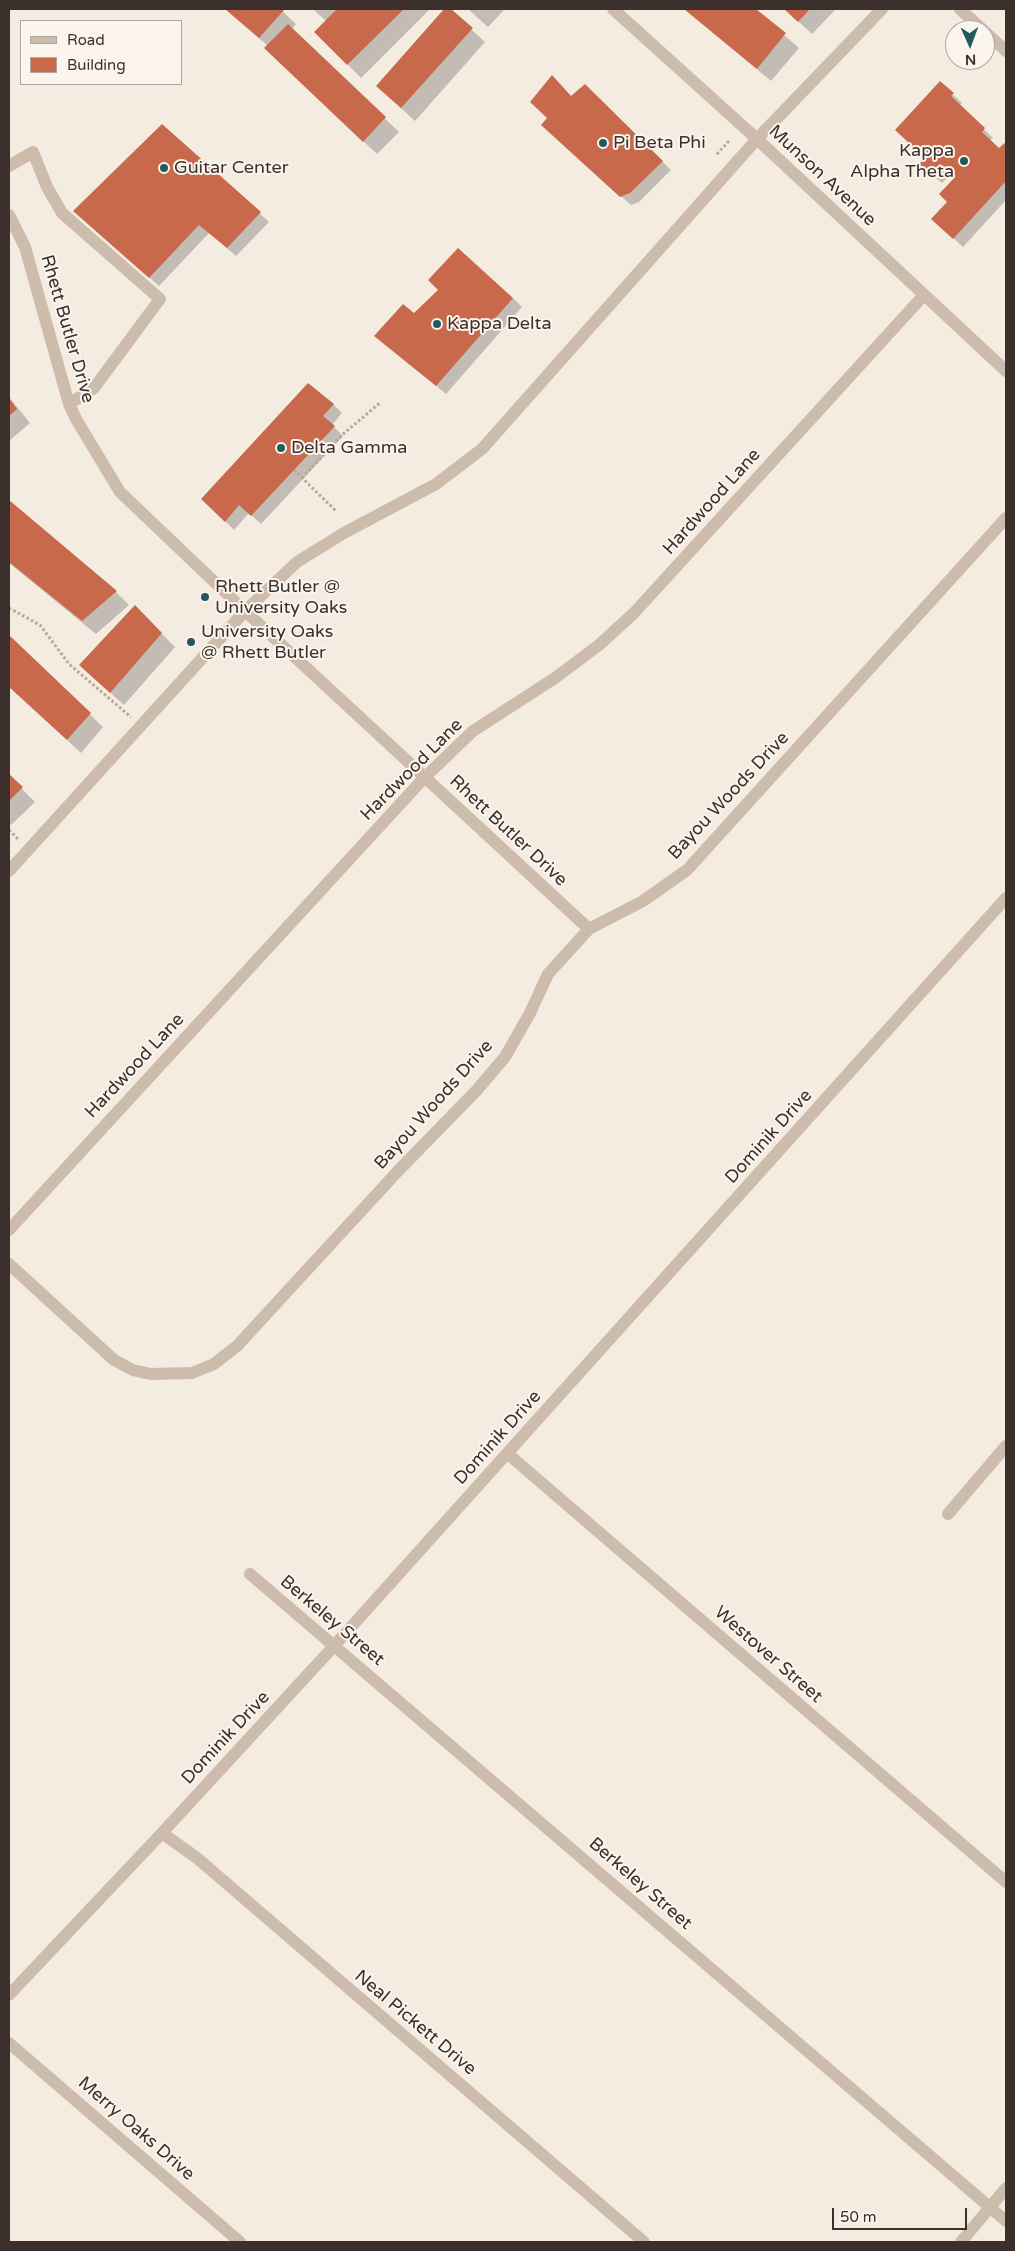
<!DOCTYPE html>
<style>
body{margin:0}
#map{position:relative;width:1015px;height:2251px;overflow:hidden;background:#f4ebe1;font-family:"Varela Round",sans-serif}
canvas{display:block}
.frame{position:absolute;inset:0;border:10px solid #3b302b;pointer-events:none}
.legend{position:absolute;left:20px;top:20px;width:162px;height:65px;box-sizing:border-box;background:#fbf5ee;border:1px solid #aea6a0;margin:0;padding:6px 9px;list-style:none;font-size:15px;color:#3b302b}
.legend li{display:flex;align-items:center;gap:10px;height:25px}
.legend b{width:25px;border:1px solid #aea6a0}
.north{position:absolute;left:945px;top:20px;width:50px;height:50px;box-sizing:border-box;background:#fbf5ee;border:1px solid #aea6a0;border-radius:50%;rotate:178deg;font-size:14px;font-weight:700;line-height:20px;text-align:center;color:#3b302b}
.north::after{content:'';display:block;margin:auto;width:18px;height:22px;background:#1f5a5e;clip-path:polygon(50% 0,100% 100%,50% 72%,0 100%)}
.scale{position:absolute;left:832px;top:2208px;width:135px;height:22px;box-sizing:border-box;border:2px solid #3b302b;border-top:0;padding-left:6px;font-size:15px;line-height:18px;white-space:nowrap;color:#3b302b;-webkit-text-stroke:4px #fbf5ee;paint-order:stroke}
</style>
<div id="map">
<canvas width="1015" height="2251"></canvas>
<div class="frame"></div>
<ul class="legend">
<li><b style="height:6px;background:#cdbbac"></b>Road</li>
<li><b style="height:14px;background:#c8694b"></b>Building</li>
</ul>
<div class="north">N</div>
<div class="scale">50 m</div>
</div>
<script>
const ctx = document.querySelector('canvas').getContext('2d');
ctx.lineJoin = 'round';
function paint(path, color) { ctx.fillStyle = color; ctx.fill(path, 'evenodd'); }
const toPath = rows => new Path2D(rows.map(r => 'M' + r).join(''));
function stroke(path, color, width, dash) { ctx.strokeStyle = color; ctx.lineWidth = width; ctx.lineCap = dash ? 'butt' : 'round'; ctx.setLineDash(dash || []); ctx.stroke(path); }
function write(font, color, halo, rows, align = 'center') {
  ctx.font = font + ' "Varela Round",sans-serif'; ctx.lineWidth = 4; ctx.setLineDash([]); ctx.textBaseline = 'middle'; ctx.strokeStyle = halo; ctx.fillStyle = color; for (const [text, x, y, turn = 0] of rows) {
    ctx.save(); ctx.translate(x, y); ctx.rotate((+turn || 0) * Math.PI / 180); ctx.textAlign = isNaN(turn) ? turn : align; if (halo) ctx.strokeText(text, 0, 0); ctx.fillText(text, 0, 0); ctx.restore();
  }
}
paint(toPath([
 [225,9,280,9,296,24,292,29,399,132,377,154,279,62,268,46],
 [313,9,430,9,361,78,316,32,326,21],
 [446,9,449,9,485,42,415,121,377,86],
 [468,9,505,9,488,27],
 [684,9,754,9,799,48,771,81],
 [785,9,836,9,812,34],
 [940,83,962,103,959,106,993,138,990,141,999,149,1006,143,1006,200,963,247,942,228,956,177,952,173,942,183,930,173,926,158],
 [585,86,671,170,639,202,631,205,552,134,571,97],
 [162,126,269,222,236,256,209,233,159,286,84,220],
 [513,298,522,307,446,394,376,336],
 [9,397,30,423,9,441],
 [333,404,342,413,332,425,343,436,261,524,249,513,234,530,212,508],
 [9,502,116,592,129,605,96,634,9,563],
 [135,607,175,647,124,705,94,678],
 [9,637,103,727,81,753,9,686],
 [9,776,35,802,11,825,9,823]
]), '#0003');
paint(toPath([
 [225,9,282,9,284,10,259,38],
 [337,9,404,9,347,65,314,32],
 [444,9,451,9,473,28,401,108,376,86],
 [684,9,756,9,786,33,757,69],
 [784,9,810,9,798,22],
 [288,24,386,117,363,142,264,48],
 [552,75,571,96,585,84,663,161,630,193,620,197,541,125,547,118,530,102],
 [940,81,954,93,951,96,985,128,982,132,999,148,1006,142,1006,181,953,239,931,219,947,202,939,194,955,177,942,165,932,175,919,164,925,158,895,130],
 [162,124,261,212,227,248,199,225,149,278,73,211],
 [458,248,513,298,436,386,374,336,403,304,414,313,438,290,428,280],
 [308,383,334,404,323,416,335,426,251,516,239,505,225,522,201,499],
 [9,398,17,409,9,416],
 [9,500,117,591,82,621,9,562],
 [135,605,162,633,110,693,79,665],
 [9,635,91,713,67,740,9,687],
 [9,774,23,787,9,801]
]), '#c8694b');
stroke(toPath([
 [717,154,728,142,730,143],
 [294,470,336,511],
 [302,478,342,435,381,402],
 [9,608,40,625,69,664,131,717],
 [9,830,19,840]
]), '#b9a596', 3, [2.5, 2.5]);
stroke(toPath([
 [613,9,757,139,1006,371],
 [960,9,983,30],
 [985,32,1006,51],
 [9,166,33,152,47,187,62,213,160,299,94,388,69,404],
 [9,215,25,247,69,404,76,419,120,492,245,611,589,929],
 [9,871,245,611,297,562,344,533,436,484,482,449,757,139,882,9],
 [9,1230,424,778,473,731,555,678,599,645,634,613,924,295],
 [9,1264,114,1360,133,1370,150,1374,192,1373,214,1364,237,1346,398,1171,476,1091,505,1057,530,1013,548,974,589,929,643,901,687,870,1006,518],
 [508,1454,1006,1882],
 [948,1514,1006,1446],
 [250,1574,1006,2221],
 [162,1833,197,1858,644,2242],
 [9,1995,162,1833,334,1646,1006,898],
 [9,2043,240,2242],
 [961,2242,1006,2188]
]), '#cdbbac', 12);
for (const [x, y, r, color] of [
 [603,143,5,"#1f5a5e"],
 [964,161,5,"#1f5a5e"],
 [164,168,5,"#1f5a5e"],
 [437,324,5,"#1f5a5e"],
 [281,448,5,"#1f5a5e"],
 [205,597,5,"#1f5a5e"],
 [191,642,5,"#1f5a5e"]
]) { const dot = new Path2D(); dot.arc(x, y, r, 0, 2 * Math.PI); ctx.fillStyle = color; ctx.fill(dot); stroke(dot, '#fbf5ee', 2); }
write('18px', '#3b302b', '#fbf5ee', [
 ["Pi Beta Phi",613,143],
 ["Kappa",954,151,"right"],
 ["Alpha Theta",954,172,"right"],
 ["Guitar Center",174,168],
 ["Kappa Delta",447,324],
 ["Delta Gamma",291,448],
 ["Rhett Butler @",215,587],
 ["University Oaks",215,608],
 ["University Oaks",201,632],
 ["@ Rhett Butler",201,653]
], 'left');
write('18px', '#3b302b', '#fbf5ee', [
 ["Munson Avenue",822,176,43],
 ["Rhett Butler Drive",67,329,74],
 ["Hardwood Lane",712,502,-48],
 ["Hardwood Lane",412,770,-45],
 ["Bayou Woods Drive",729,796,-47],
 ["Rhett Butler Drive",508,831,43],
 ["Hardwood Lane",135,1066,-47],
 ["Bayou Woods Drive",434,1105,-48],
 ["Dominik Drive",769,1137,-48],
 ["Dominik Drive",498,1438,-48],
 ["Berkeley Street",332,1621,40],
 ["Westover Street",768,1655,41],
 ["Dominik Drive",226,1738,-47],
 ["Berkeley Street",640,1884,41],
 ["Neal Pickett Drive",415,2023,40],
 ["Merry Oaks Drive",136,2129,41]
]);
</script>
